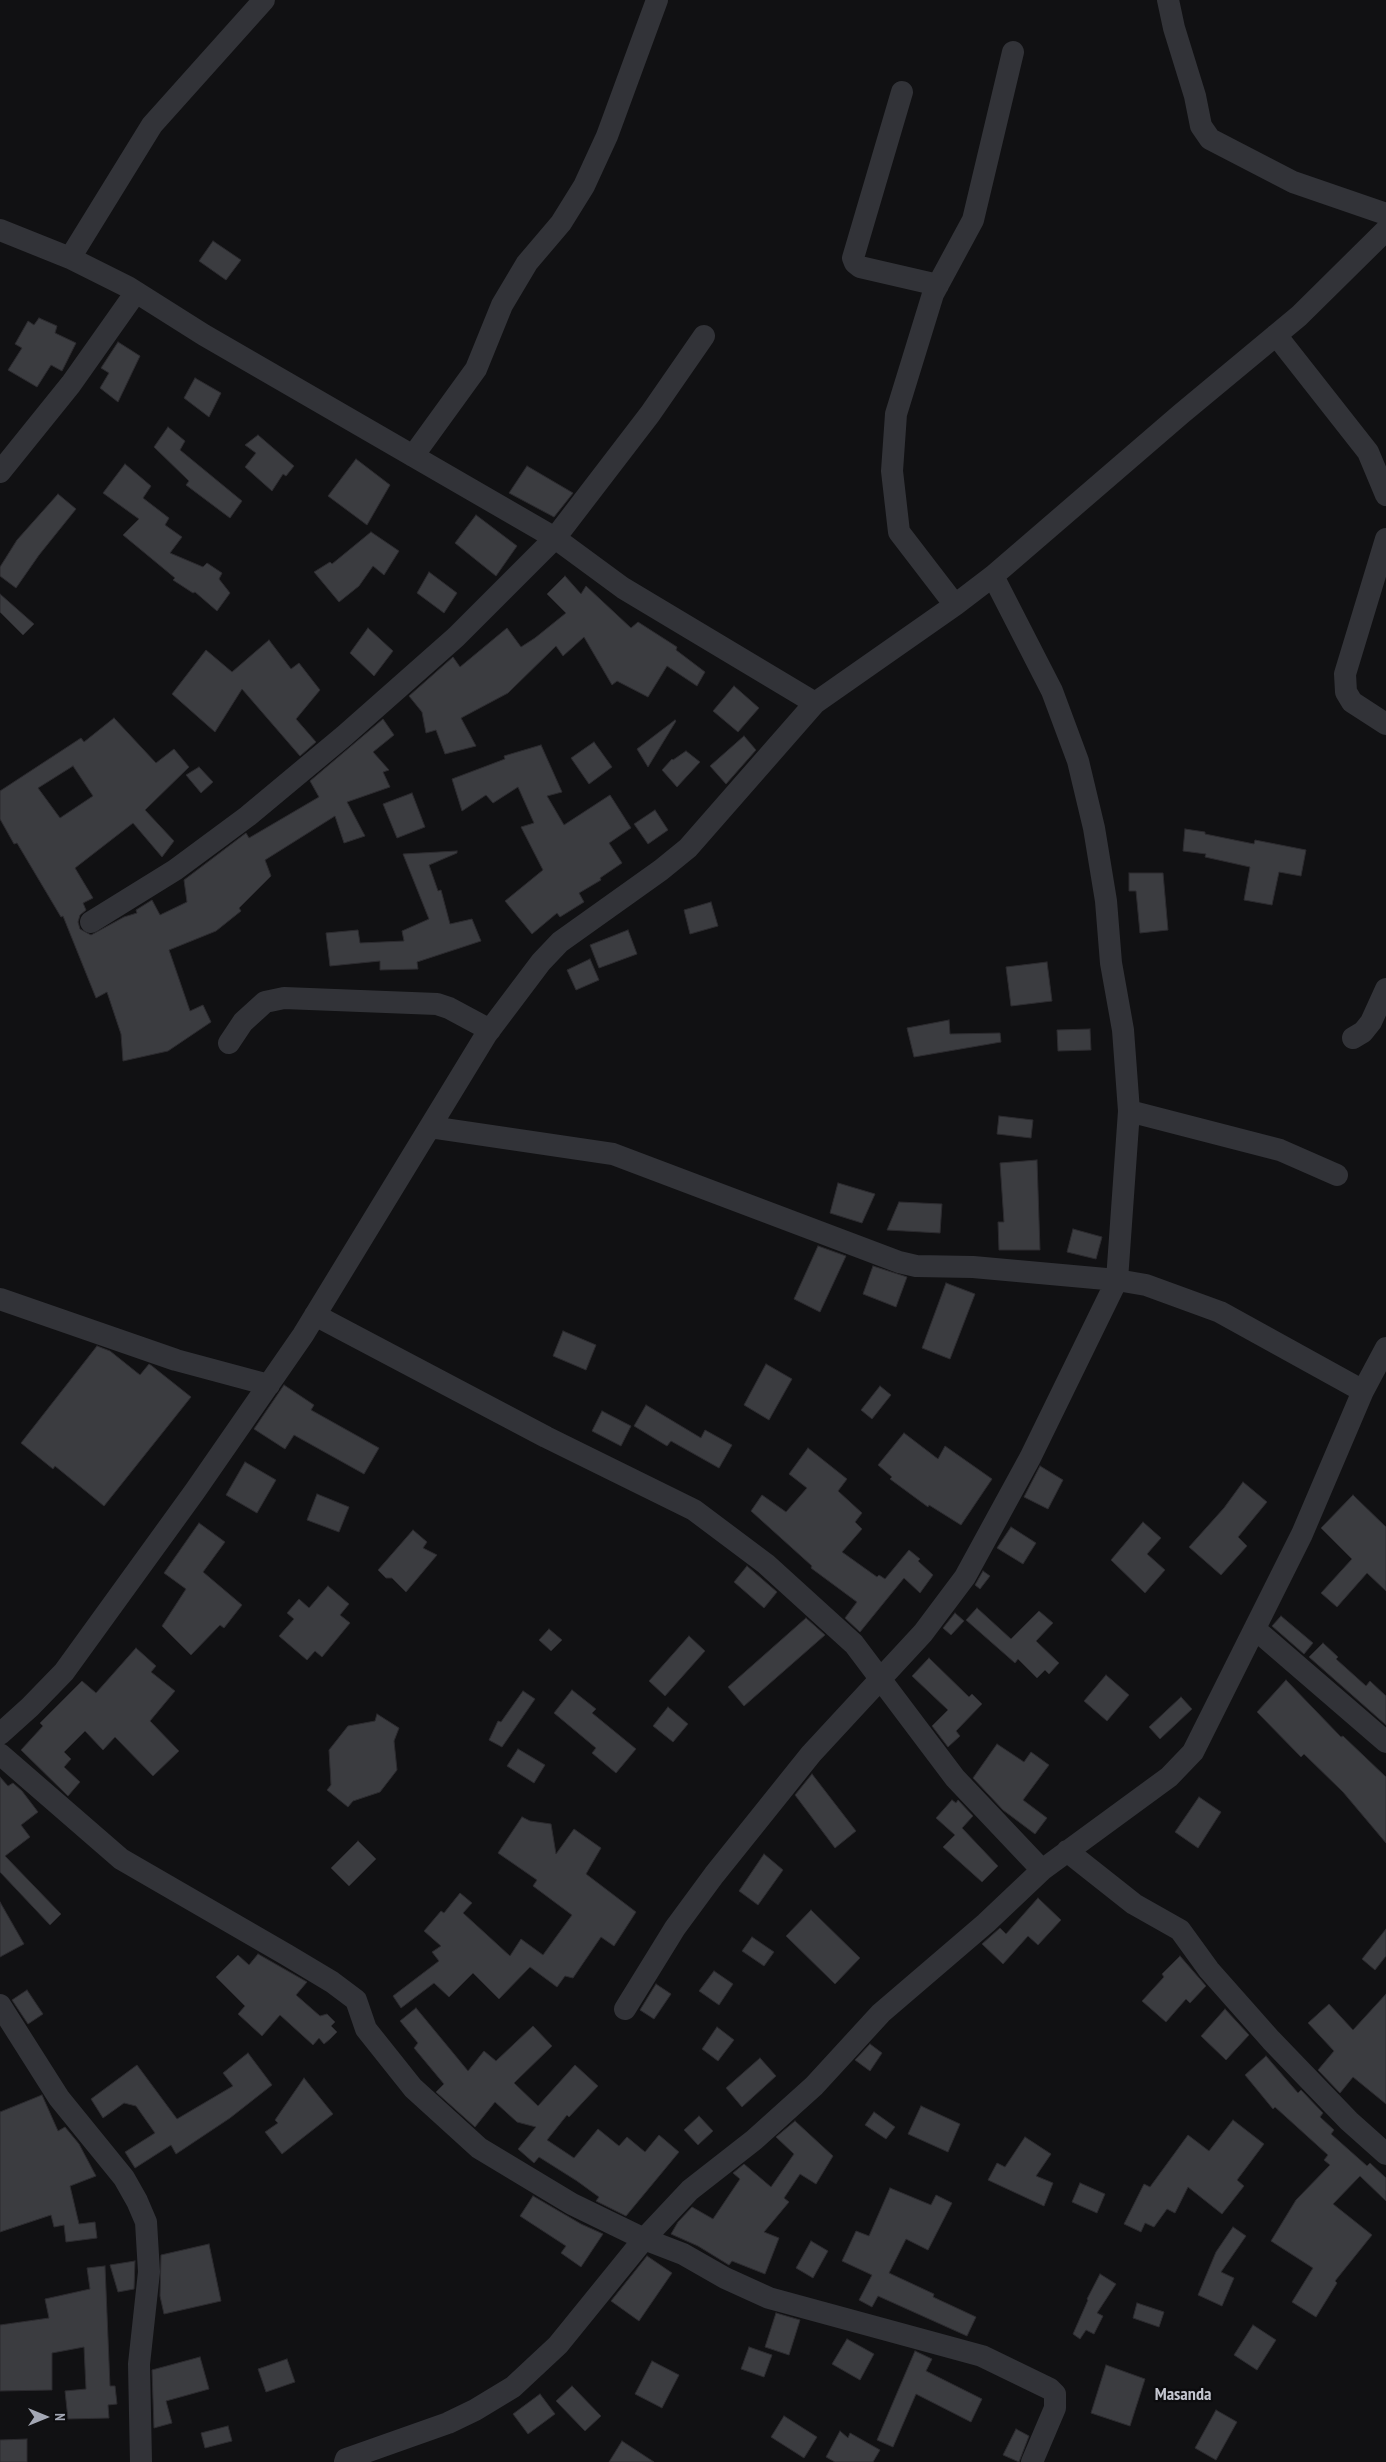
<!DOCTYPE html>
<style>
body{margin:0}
#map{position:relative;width:1386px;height:2462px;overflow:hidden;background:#111113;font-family:"PT Sans Narrow",sans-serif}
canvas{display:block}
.north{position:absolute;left:20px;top:2392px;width:50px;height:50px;-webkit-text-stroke:4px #0c0c0e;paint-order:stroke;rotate:90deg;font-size:14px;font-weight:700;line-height:20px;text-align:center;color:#a3a7b4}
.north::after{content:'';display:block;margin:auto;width:18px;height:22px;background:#a3a7b4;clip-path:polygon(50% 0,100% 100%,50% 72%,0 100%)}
</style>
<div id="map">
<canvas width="1386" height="2462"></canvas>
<div class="north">N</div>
</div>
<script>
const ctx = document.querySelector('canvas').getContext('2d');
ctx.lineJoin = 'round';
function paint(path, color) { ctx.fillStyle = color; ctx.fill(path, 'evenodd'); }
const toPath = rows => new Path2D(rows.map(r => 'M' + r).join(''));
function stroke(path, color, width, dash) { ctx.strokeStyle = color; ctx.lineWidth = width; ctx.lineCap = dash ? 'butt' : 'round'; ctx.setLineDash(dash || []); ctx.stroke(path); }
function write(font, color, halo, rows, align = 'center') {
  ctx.font = font + ' "PT Sans Narrow",sans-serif'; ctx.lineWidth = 4.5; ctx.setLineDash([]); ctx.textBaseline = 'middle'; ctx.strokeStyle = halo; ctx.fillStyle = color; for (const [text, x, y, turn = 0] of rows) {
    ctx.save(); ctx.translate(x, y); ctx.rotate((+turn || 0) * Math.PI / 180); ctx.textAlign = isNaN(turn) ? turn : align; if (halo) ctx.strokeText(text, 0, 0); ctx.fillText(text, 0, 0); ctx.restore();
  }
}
const building = toPath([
 [213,241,241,260,226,280,199,261,213,241],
 [39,318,57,326,55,333,76,343,62,371,51,365,37,387,8,370,22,348,15,344,28,321,34,325,39,318],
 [118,342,140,356,118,402,100,388,109,373,101,368,118,342],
 [195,378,221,393,209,417,184,398,195,378],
 [168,427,185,441,180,450,242,501,230,518,186,485,189,481,154,447,168,427],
 [258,435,294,466,286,476,283,474,272,491,245,467,256,453,245,445,258,435],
 [356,459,390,485,367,525,328,496,356,459],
 [125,464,151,486,143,498,169,518,165,525,182,537,170,553,203,567,207,563,222,573,219,579,230,593,217,611,195,592,193,593,173,580,175,578,123,535,139,519,103,493,125,464],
 [527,466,573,493,554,517,509,493,527,466],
 [58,494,76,509,39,555,16,588,0,576,0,567,17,540,58,494],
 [476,515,517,546,496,576,455,543,476,515],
 [371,532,399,551,384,575,373,566,359,586,339,602,314,572,330,562,332,564,371,532],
 [429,572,457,593,444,613,417,593,429,572],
 [565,576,581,594,586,586,631,628,638,622,677,647,676,650,705,672,697,686,667,666,648,697,617,681,612,685,584,637,563,656,556,646,508,693,461,718,476,746,445,754,436,730,426,733,422,712,409,696,453,657,460,667,507,628,521,647,535,638,566,613,547,594,565,576],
 [0,594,34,624,23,635,0,612,0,594],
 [368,628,393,651,374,676,350,653,368,628],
 [269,640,291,669,299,663,320,690,296,719,316,742,300,756,242,689,215,732,172,694,206,650,232,672,269,640],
 [734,686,759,708,738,732,713,711,734,686],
 [114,718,156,763,174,749,189,767,145,810,174,841,162,857,133,823,75,868,93,898,83,903,86,910,80,915,78,922,80,929,91,935,124,917,137,913,136,910,152,900,160,915,187,902,184,880,246,833,249,838,319,797,310,781,383,719,394,735,373,752,389,770,383,772,390,787,347,802,365,836,344,843,335,816,265,860,271,876,239,908,241,911,216,931,169,950,190,1011,203,1005,211,1022,168,1051,123,1061,121,1034,107,992,96,998,63,916,61,917,17,843,14,844,0,819,0,791,81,738,84,742,114,718],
 [73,766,93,796,60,818,38,788,73,766],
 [675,720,676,721,648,767,637,749,675,720],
 [744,736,756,750,726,784,710,766,744,736],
 [594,742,612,767,589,784,571,758,594,742],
 [541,745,562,792,547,796,564,825,610,795,631,828,609,843,622,863,600,878,601,880,579,893,584,902,560,917,557,913,532,934,505,901,543,870,521,827,534,823,518,787,493,803,486,795,462,811,452,779,505,759,504,756,541,745],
 [686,751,700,762,677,787,662,770,672,759,673,760,686,751],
 [199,767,213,782,201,793,186,775,199,767],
 [412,793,425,827,397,838,383,804,412,793],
 [655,810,668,830,648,844,634,824,655,810],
 [1185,829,1205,832,1205,834,1254,844,1255,840,1306,850,1301,876,1279,872,1272,905,1244,900,1250,867,1205,857,1206,854,1183,851,1185,829],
 [457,851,457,853,429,865,438,891,441,890,450,924,472,919,481,941,417,962,418,969,380,970,380,961,330,966,326,933,358,930,360,943,404,941,402,931,429,919,403,854,457,851],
 [1129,873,1163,873,1168,930,1140,933,1136,891,1129,891,1129,873],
 [711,902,718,926,690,934,684,910,711,902],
 [628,930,637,954,599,968,590,945,628,930],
 [590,959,599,980,576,990,567,970,590,959],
 [1047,962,1052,1001,1011,1006,1006,967,1047,962],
 [949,1020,950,1034,1000,1033,1001,1042,914,1057,907,1028,949,1020],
 [1090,1029,1091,1050,1058,1051,1057,1030,1090,1029],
 [999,1116,1033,1120,1031,1138,997,1134,999,1116],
 [1037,1160,1040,1250,999,1250,998,1222,1004,1222,1000,1163,1037,1160],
 [838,1183,875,1194,862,1223,830,1213,838,1183],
 [899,1202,942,1204,940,1233,887,1230,899,1202],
 [1073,1229,1102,1237,1096,1259,1067,1252,1073,1229],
 [818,1246,846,1256,820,1312,794,1299,818,1246],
 [873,1266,907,1277,896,1307,863,1294,873,1266],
 [946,1283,975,1294,950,1359,922,1348,946,1283],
 [563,1331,596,1345,586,1370,553,1356,563,1331],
 [97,1346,110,1351,140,1375,149,1364,152,1366,191,1397,104,1506,55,1466,53,1469,21,1443,97,1346],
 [766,1364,792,1379,769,1420,744,1405,766,1364],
 [284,1385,314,1405,311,1410,379,1448,364,1474,294,1435,285,1449,254,1429,284,1385],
 [880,1386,891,1395,872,1419,861,1410,880,1386],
 [646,1405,701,1438,705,1430,732,1445,719,1468,671,1441,667,1446,634,1426,646,1405],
 [602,1411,631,1426,621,1446,592,1431,602,1411],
 [904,1433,938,1459,945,1446,992,1479,961,1525,929,1505,928,1507,890,1479,892,1477,878,1465,904,1433],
 [808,1448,847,1479,838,1491,862,1513,855,1522,862,1529,842,1552,877,1577,879,1575,885,1579,909,1550,920,1559,918,1561,933,1575,920,1593,904,1578,860,1632,845,1618,857,1602,811,1568,812,1566,751,1511,762,1495,786,1512,807,1488,789,1474,808,1448],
 [245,1462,276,1480,257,1513,226,1495,245,1462],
 [1040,1466,1063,1480,1048,1509,1024,1497,1040,1466],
 [1243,1482,1267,1502,1238,1537,1247,1546,1221,1575,1189,1547,1224,1508,1243,1482],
 [317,1494,349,1507,339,1532,307,1520,317,1494],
 [1353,1495,1386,1527,1386,1591,1367,1573,1337,1607,1321,1593,1352,1559,1321,1528,1353,1495],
 [1143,1522,1161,1538,1147,1554,1165,1570,1145,1593,1111,1560,1143,1522],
 [199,1523,225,1542,203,1572,242,1605,224,1628,220,1625,191,1655,162,1626,186,1589,164,1573,199,1523],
 [1011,1527,1036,1543,1023,1564,997,1548,1011,1527],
 [413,1530,427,1542,423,1548,437,1555,406,1592,392,1578,386,1578,378,1570,413,1530],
 [747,1566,777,1592,764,1608,734,1582,747,1566],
 [983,1571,990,1576,980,1589,975,1585,983,1571],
 [328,1586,349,1604,340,1615,350,1623,322,1657,315,1651,307,1660,279,1636,294,1619,287,1613,299,1599,309,1608,328,1586],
 [977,1608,1011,1639,1039,1611,1053,1623,1036,1641,1059,1663,1049,1674,1045,1670,1037,1678,1018,1659,1015,1663,966,1620,977,1608],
 [955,1613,964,1621,951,1635,943,1628,955,1613],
 [1281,1616,1313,1643,1304,1654,1272,1626,1281,1616],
 [806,1618,825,1635,744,1706,728,1687,806,1618],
 [549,1629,562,1640,551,1651,539,1640,549,1629],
 [689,1636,705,1651,665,1696,649,1681,689,1636],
 [1323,1643,1338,1657,1336,1659,1366,1686,1370,1681,1386,1696,1386,1725,1309,1657,1323,1643],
 [136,1648,156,1666,151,1672,175,1691,150,1721,179,1751,153,1776,115,1737,103,1750,85,1731,64,1752,71,1759,64,1767,80,1782,68,1796,21,1750,43,1726,40,1723,82,1681,96,1693,136,1648],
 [929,1658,969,1697,972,1694,982,1704,956,1731,960,1736,948,1747,932,1726,948,1710,912,1676,929,1658],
 [1106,1675,1129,1695,1107,1721,1084,1701,1106,1675],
 [1286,1680,1341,1737,1343,1736,1386,1777,1386,1843,1343,1792,1304,1754,1301,1757,1257,1712,1286,1680],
 [572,1690,596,1709,592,1713,636,1749,616,1773,592,1753,596,1748,554,1713,572,1690],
 [523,1691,535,1699,502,1747,489,1740,498,1721,501,1722,523,1691],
 [1181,1697,1192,1709,1160,1739,1149,1727,1181,1697],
 [668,1707,688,1724,673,1742,653,1726,668,1707],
 [377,1714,399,1728,394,1741,397,1770,380,1792,353,1801,348,1807,327,1790,331,1785,329,1750,348,1726,375,1721,377,1714],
 [997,1744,1024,1762,1031,1752,1049,1765,1023,1800,1047,1818,1035,1834,1003,1810,973,1778,997,1744],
 [518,1749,545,1765,534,1783,507,1766,518,1749],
 [812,1774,856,1831,835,1848,795,1795,812,1774],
 [0,1777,8,1786,13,1783,22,1791,38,1812,21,1825,30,1837,5,1856,61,1914,50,1925,0,1872,0,1777],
 [1199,1797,1221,1812,1198,1848,1175,1832,1199,1797],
 [952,1800,956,1803,958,1800,973,1816,962,1828,998,1866,982,1882,943,1847,955,1835,936,1818,952,1800],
 [522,1817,530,1821,551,1824,556,1854,574,1829,601,1848,586,1874,636,1912,614,1946,601,1937,573,1978,565,1976,557,1987,530,1967,499,1999,473,1973,449,1997,434,1983,401,2008,393,1996,439,1961,432,1952,441,1946,424,1931,441,1911,444,1913,460,1893,472,1903,463,1913,510,1956,521,1939,543,1955,572,1915,533,1886,537,1880,498,1853,522,1817],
 [358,1841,376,1859,349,1886,331,1868,358,1841],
 [764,1854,783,1870,758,1905,739,1891,764,1854],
 [1038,1898,1061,1920,1038,1945,1028,1936,1003,1964,982,1944,1000,1928,1006,1934,1038,1898],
 [0,1902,24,1944,0,1957,0,1902],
 [811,1910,860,1958,835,1984,786,1936,811,1910],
 [1386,1929,1386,1956,1375,1970,1362,1959,1386,1929],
 [752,1937,774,1952,764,1966,742,1951,752,1937],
 [258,1954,307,1982,296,1995,320,2016,327,2014,335,2022,331,2026,337,2032,330,2039,324,2044,319,2038,313,2045,280,2015,262,2036,238,2014,245,2006,216,1977,238,1955,249,1965,258,1954],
 [1180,1956,1206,1986,1190,2003,1186,1999,1166,2022,1142,2001,1164,1977,1162,1974,1180,1956],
 [714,1971,733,1984,719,2005,699,1991,714,1971],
 [656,1984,671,1994,654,2019,640,2010,656,1984],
 [27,1990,43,2014,28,2024,12,2000,27,1990],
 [1386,1994,1386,2104,1353,2077,1340,2093,1318,2070,1334,2051,1308,2023,1329,2004,1353,2030,1386,1994],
 [416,2008,468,2071,484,2051,496,2061,533,2026,552,2046,514,2083,538,2106,575,2065,598,2086,569,2117,567,2115,547,2140,574,2158,598,2129,619,2146,627,2137,645,2152,659,2135,679,2152,626,2216,596,2201,599,2197,577,2181,539,2157,534,2163,518,2149,536,2127,517,2122,495,2102,475,2127,436,2092,444,2084,414,2048,418,2043,400,2021,416,2008],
 [1225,2009,1249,2035,1226,2060,1201,2036,1225,2009],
 [717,2027,734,2040,718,2061,702,2049,717,2027],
 [870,2044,882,2053,870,2071,855,2060,870,2044],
 [248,2053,272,2085,230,2118,176,2154,171,2145,135,2168,125,2152,155,2133,136,2106,124,2103,103,2118,91,2099,137,2065,177,2119,233,2086,223,2073,248,2053],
 [1266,2056,1298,2093,1301,2090,1323,2113,1320,2117,1334,2130,1331,2134,1367,2166,1370,2163,1386,2178,1386,2201,1360,2176,1333,2204,1372,2235,1335,2281,1337,2283,1316,2317,1292,2302,1313,2268,1271,2241,1296,2200,1330,2165,1324,2160,1328,2155,1275,2107,1273,2109,1245,2075,1266,2056],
 [760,2058,776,2076,742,2107,726,2088,760,2058],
 [304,2078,333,2114,282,2154,265,2132,278,2123,275,2120,304,2078],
 [42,2095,58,2131,65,2127,79,2144,96,2176,70,2186,79,2224,95,2222,97,2238,66,2242,64,2225,54,2227,51,2215,0,2232,0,2112,42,2095],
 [921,2106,960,2124,948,2152,908,2134,921,2106],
 [874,2112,895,2127,886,2139,865,2125,874,2112],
 [699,2116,713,2131,698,2145,684,2130,699,2116],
 [1233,2120,1264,2144,1237,2180,1244,2186,1222,2214,1188,2187,1175,2213,1167,2209,1154,2227,1145,2223,1141,2232,1124,2224,1144,2184,1150,2187,1188,2135,1209,2151,1233,2120],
 [795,2121,833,2156,816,2184,800,2174,784,2198,789,2202,764,2232,779,2238,765,2274,732,2261,729,2265,698,2246,671,2234,678,2222,692,2207,713,2219,740,2179,733,2173,744,2164,771,2187,794,2154,776,2137,795,2121],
 [1025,2137,1051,2154,1036,2176,1053,2183,1044,2206,988,2180,997,2163,1005,2167,1025,2137],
 [1080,2183,1105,2194,1097,2213,1072,2202,1080,2183],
 [890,2188,931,2205,936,2195,952,2203,928,2250,906,2239,889,2273,934,2294,933,2297,976,2317,967,2336,878,2296,872,2307,859,2300,872,2275,842,2261,856,2231,869,2236,890,2188],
 [533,2196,581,2224,603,2234,581,2267,561,2253,566,2246,520,2216,533,2196],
 [1233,2227,1246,2236,1221,2272,1234,2278,1222,2306,1198,2295,1216,2252,1233,2227],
 [811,2241,828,2251,813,2278,796,2268,811,2241],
 [209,2244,221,2301,164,2314,160,2296,161,2255,209,2244],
 [647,2256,672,2273,639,2321,611,2301,647,2256],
 [135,2261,134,2289,118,2292,110,2265,135,2261],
 [105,2266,110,2386,115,2386,117,2404,108,2405,109,2418,68,2419,65,2391,86,2389,84,2347,52,2353,52,2390,0,2391,0,2325,49,2318,45,2299,90,2289,87,2268,105,2266],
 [1100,2274,1116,2284,1097,2313,1103,2316,1094,2334,1086,2330,1080,2339,1073,2334,1088,2300,1087,2299,1100,2274],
 [1137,2303,1164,2312,1159,2327,1133,2318,1137,2303],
 [776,2313,800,2320,789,2355,765,2347,776,2313],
 [1253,2325,1276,2340,1257,2370,1234,2355,1253,2325],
 [847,2339,874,2354,860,2380,832,2364,847,2339],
 [749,2347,772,2355,764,2377,741,2369,749,2347],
 [915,2351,932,2359,926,2371,982,2399,971,2422,916,2394,893,2447,877,2440,915,2351],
 [200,2357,209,2389,166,2401,172,2423,154,2428,152,2370,200,2357],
 [287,2359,295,2382,266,2392,258,2369,287,2359],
 [652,2361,679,2375,662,2408,635,2394,652,2361],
 [1106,2365,1145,2379,1130,2426,1091,2413,1106,2365],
 [572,2386,601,2416,585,2431,556,2401,572,2386],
 [540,2394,555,2414,528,2434,513,2414,540,2394],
 [1216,2410,1237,2422,1216,2460,1195,2448,1216,2410],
 [784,2416,817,2437,804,2458,771,2437,784,2416],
 [228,2426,232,2441,205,2448,201,2433,228,2426],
 [1016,2429,1029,2436,1019,2462,1003,2455,1016,2429],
 [840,2431,848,2438,850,2433,880,2450,873,2462,835,2462,826,2457,840,2431],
 [27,2439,27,2462,0,2462,0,2440,27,2439],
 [622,2441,654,2462,609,2462,622,2441]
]);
paint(building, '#3b3c40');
stroke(building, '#2c2b2f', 1);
stroke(toPath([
 [1168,0,1174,28,1195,96,1201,126,1210,139,1293,182,1386,214],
 [902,92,853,258,855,263,860,267,938,285],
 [0,230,70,258,128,287,204,335,555,538,623,588,815,703],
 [70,258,152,125,264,0],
 [1276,335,1368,452,1386,495],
 [413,456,476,369,502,305,527,263,561,223,584,186,607,136,657,0],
 [0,472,71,384,136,292],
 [1386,539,1345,674,1346,692,1352,702,1386,724],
 [955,605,899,532,892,471,896,414,933,294,973,220,1013,52],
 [91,922,175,870,248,816,344,736,456,637,555,538,650,414,704,336],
 [1353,1038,1363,1032,1371,1022,1386,989],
 [229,1043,243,1022,265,1002,284,998,437,1004,449,1008,490,1030],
 [1129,1111,1280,1150,1337,1175],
 [430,1127,613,1154,899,1262,916,1266,973,1267,1117,1280,1146,1285,1220,1312,1363,1391],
 [0,1299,176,1360,269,1385],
 [315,1315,546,1437,694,1510,766,1564,854,1644,955,1778,1042,1870],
 [1255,1629,1386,1742],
 [0,1734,30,1707,64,1672,195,1491,303,1335,486,1035,541,962,560,942,661,870,688,848,815,703,955,605,993,576,1181,414,1299,316,1386,230],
 [0,1754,121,1859,287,1955,332,1982,356,2000,366,2029,413,2088,479,2148,572,2204,644,2239,683,2254,725,2278,769,2298,982,2356,1050,2389,1055,2394,1055,2408,1032,2462],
 [1067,1851,1134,1904,1180,1930,1209,1970,1271,2040,1349,2121,1386,2154],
 [0,2005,59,2098,124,2178,137,2201,146,2222,149,2272,139,2364,141,2462],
 [625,2009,675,1928,714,1875,811,1754,923,1633,965,1577,1030,1458,1117,1280,1129,1111,1123,1030,1111,963,1106,901,1094,828,1078,761,1052,691,993,576],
 [345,2462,346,2459,448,2423,475,2410,513,2387,558,2345,644,2239,690,2190,754,2140,814,2086,881,2013,986,1923,1042,1870,1169,1777,1193,1752,1302,1534,1363,1391,1386,1348]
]), '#323338', 22);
write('bold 18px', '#c4c6d0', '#0c0c0e', [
 ["Masanda",1183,2395]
]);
</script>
